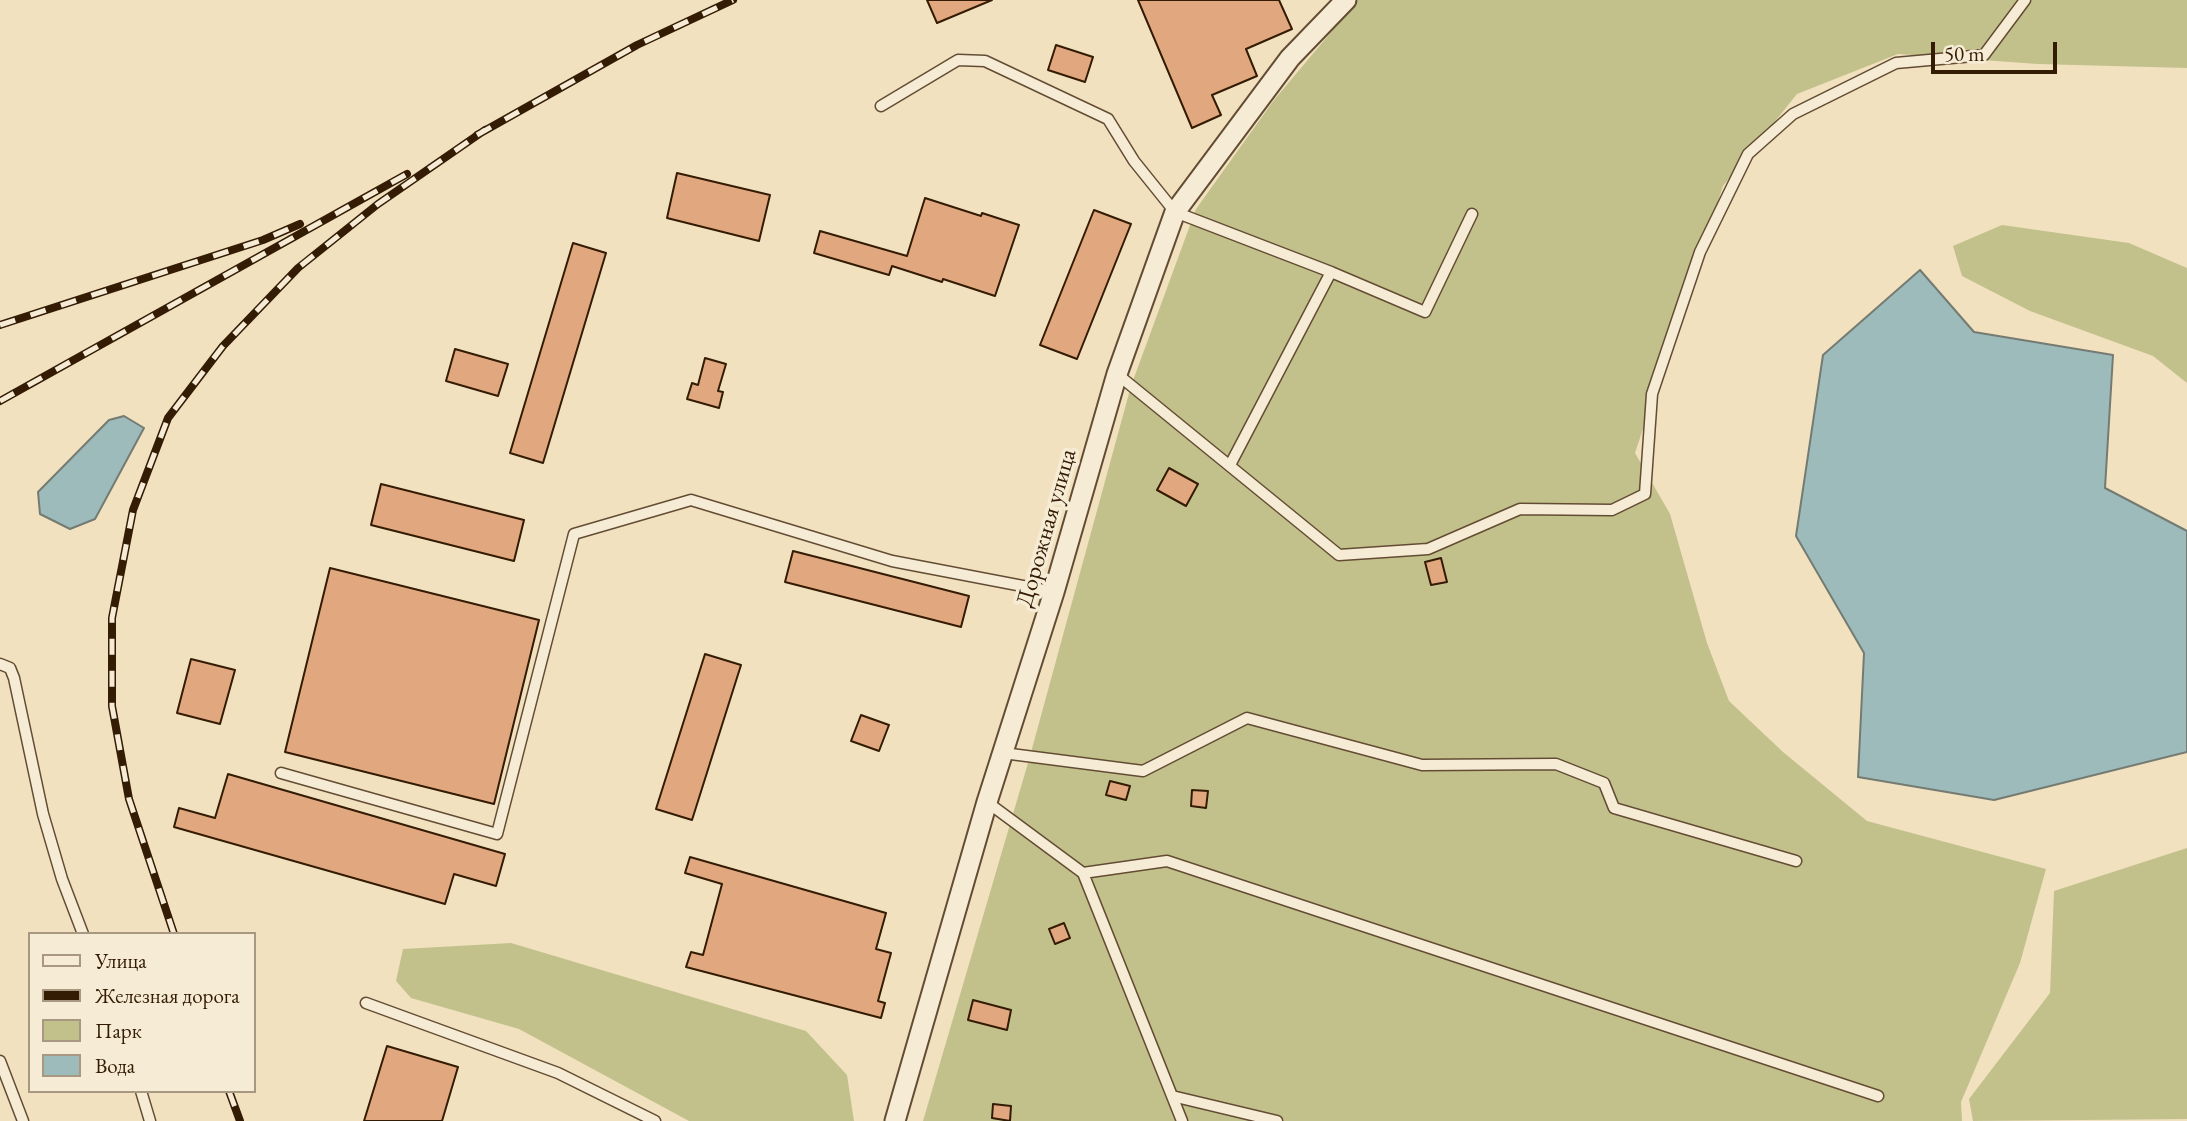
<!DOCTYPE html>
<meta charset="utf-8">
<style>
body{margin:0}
#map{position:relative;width:2187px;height:1121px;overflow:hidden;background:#f1e1bf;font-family:"EB Garamond",serif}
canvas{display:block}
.legend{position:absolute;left:28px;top:932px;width:228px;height:161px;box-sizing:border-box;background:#f6ecd5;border:2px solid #a89881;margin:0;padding:9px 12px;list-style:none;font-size:21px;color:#341b04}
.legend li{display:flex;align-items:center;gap:14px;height:35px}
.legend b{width:35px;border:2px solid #a89881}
.scale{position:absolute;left:1931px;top:42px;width:126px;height:32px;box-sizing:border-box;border:4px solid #341b04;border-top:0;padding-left:9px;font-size:21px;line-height:24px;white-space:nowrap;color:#341b04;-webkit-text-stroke:5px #f6ecd5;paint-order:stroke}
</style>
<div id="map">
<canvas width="2187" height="1121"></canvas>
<ul class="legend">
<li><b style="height:9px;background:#f6ecd5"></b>Улица</li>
<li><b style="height:9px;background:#341b04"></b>Железная дорога</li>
<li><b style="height:19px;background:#c2c18c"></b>Парк</li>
<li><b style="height:19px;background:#9ebbbb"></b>Вода</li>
</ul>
<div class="scale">50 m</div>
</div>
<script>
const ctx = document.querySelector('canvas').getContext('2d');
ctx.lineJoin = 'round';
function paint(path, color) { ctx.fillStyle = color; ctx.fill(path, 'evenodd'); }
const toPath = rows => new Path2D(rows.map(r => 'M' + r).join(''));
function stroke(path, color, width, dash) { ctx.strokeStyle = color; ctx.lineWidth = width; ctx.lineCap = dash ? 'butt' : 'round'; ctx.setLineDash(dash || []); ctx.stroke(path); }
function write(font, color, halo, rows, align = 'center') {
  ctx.font = font + ' "EB Garamond",serif'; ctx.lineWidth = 7; ctx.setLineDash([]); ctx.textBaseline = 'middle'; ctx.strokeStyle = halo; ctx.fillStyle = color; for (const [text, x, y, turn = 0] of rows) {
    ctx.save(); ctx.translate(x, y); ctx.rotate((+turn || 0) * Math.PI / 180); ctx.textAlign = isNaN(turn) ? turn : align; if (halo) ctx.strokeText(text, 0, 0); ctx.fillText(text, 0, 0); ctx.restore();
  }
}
paint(toPath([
 [1358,0,2187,0,2187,68,2038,64,1898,54,1797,94,1723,186,1635,453,1670,514,1707,643,1729,701,1783,752,1867,821,2046,869,2020,963,1961,1102,1962,1121,923,1121,1030,756,1131,386,1196,209,1274,100],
 [2002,225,2129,243,2187,268,2187,383,2153,356,2030,311,1962,276,1953,246],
 [2187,848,2187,1119,1973,1121,1969,1099,2050,993,2054,891],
 [511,943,806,1031,847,1075,854,1121,689,1121,519,1029,411,998,396,981,403,949]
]), '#c2c18c');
const water = toPath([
 [1920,270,1974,332,2113,355,2105,488,2187,531,2187,752,1994,800,1858,777,1864,653,1796,536,1823,355,1920,270],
 [124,416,144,428,95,519,70,529,40,514,38,492,109,420,124,416]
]);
paint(water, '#9ebbbb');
stroke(water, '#747b72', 2);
const building = toPath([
 [927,0,992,0,937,23,927,0],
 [1138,0,1279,0,1292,29,1246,49,1257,76,1212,95,1221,115,1192,128,1138,0],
 [1056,45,1093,57,1085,82,1048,70,1056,45],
 [677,173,770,195,759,241,667,218,677,173],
 [925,198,981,216,982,213,1019,225,995,296,943,279,942,282,892,266,889,275,814,253,820,231,907,256,925,198],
 [1094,210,1131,224,1077,359,1040,345,1094,210],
 [573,243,606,253,543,463,510,453,573,243],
 [455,349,508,364,498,396,446,381,455,349],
 [705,358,726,364,718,391,723,392,719,408,687,399,692,383,698,385,705,358],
 [1169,468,1198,484,1186,506,1157,490,1169,468],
 [381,484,524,520,514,561,371,525,381,484],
 [793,551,969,596,961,627,785,582,793,551],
 [1441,558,1447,582,1431,585,1425,562,1441,558],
 [330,568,539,620,494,804,285,752,330,568],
 [705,654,741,665,692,820,656,809,705,654],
 [191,659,235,670,220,724,177,713,191,659],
 [861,715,889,725,879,751,851,741,861,715],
 [228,774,505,854,496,886,454,874,445,904,174,827,179,808,215,818,228,774],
 [1110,781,1130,786,1126,800,1106,795,1110,781],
 [1192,790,1208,791,1206,808,1191,806,1192,790],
 [690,857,886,913,876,949,891,953,878,1001,885,1003,881,1018,686,967,691,952,703,955,722,884,685,873,690,857],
 [1064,923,1070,938,1055,944,1049,929,1064,923],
 [973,1000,1011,1010,1007,1030,968,1020,973,1000],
 [387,1046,458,1067,442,1121,364,1121,387,1046],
 [993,1104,1011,1106,1010,1121,992,1118,993,1104]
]);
paint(building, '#e1a87f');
stroke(building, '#341b04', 2);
const lane = toPath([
 [881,106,958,60,985,61,1108,119,1134,161,1175,212,1331,272,1425,312,1472,214],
 [1117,374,1339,555,1428,549,1520,509,1612,510,1645,494,1652,394,1700,252,1748,154,1793,114,1896,63,1984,55,2025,0],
 [1230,465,1331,272],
 [0,664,10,668,14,678,43,814,62,879,83,934],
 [1003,753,1143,771,1247,718,1422,765,1556,764,1604,783,1614,808,1796,861],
 [281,773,497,834,574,534,691,500,892,561,1054,592],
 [987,802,1083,873,1167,861,1878,1096],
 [1083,873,1182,1121],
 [366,1003,558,1073,655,1121],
 [0,1061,23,1121],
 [141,1091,150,1121],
 [1172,1096,1277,1121]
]);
const street = toPath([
 [895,1121,987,802,1054,592,1117,374,1175,212,1290,58,1346,0]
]);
stroke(lane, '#634c33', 13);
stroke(street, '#634c33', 23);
stroke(lane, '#f6ecd5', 10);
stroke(street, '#f6ecd5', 19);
const rail = toPath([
 [477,135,637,45,733,0],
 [0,325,263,240,300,224],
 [0,401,407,174],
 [174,934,129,799,112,706,112,618,133,510,168,418,223,346,298,268,378,204,485,130],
 [229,1091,240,1121]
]);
stroke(rail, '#341b04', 8);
stroke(rail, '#f6ecd5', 5, [16]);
write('24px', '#341b04', '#f6ecd5', [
 ["Дорожная улица",1047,528,-74]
]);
</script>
